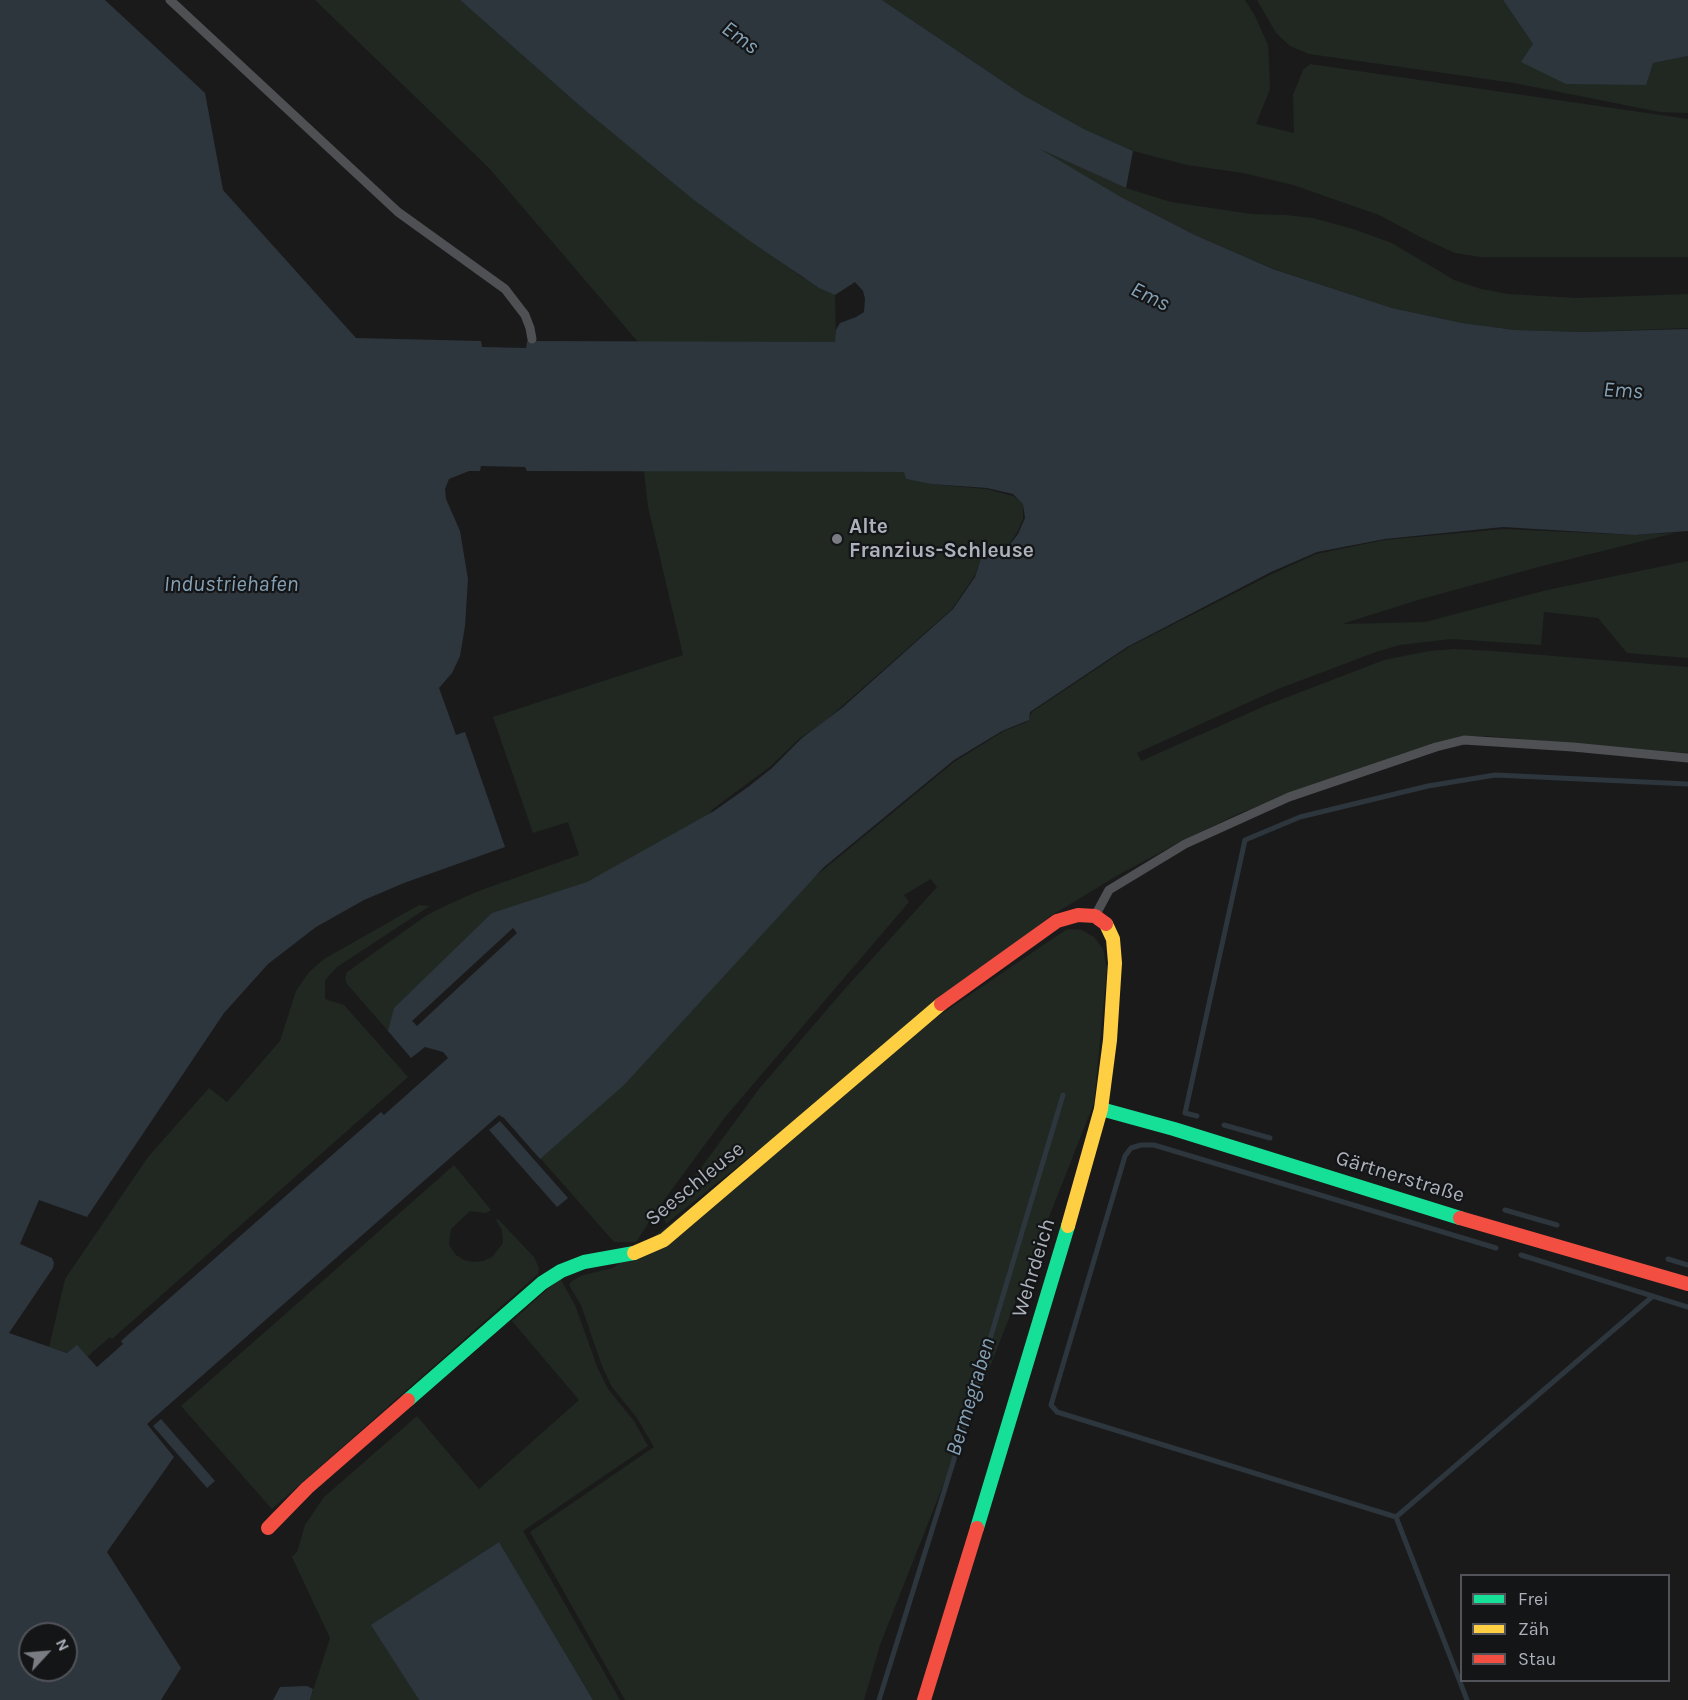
<!DOCTYPE html>
<meta charset="utf-8">
<style>
body{margin:0}
#map{position:relative;width:1688px;height:1700px;overflow:hidden;background:#1a1a1b;font-family:Karla,sans-serif}
canvas{display:block}
.legend{position:absolute;left:1460px;top:1574px;width:210px;height:108px;box-sizing:border-box;background:#141517;border:2px solid #515359;margin:0;padding:8px 10px;list-style:none;font-size:18px;color:#acb1bb}
.legend li{display:flex;align-items:center;gap:12px;height:30px}
.legend b{width:30px;border:2px solid #515359}
.north{position:absolute;left:18px;top:1622px;width:60px;height:60px;box-sizing:border-box;background:#141517;border:2px solid #515359;border-radius:50%;rotate:64deg;font-size:16px;font-weight:700;line-height:24px;text-align:center;color:#acb1bb}
.north::after{content:'';display:block;margin:auto;width:21px;height:27px;background:#797c83;clip-path:polygon(50% 0,100% 100%,50% 72%,0 100%)}
</style>
<div id="map">
<canvas width="1688" height="1700"></canvas>
<ul class="legend">
<li><b style="height:8px;background:#16e098"></b>Frei</li>
<li><b style="height:8px;background:#ffcf43"></b>Zäh</li>
<li><b style="height:8px;background:#f24e42"></b>Stau</li>
</ul>
<div class="north">N</div>
</div>
<script>
const ctx = document.querySelector('canvas').getContext('2d');
ctx.lineJoin = 'round';
function paint(path, color) { ctx.fillStyle = color; ctx.fill(path, 'evenodd'); }
const toPath = rows => new Path2D(rows.map(r => 'M' + r).join(''));
function stroke(path, color, width, dash) { ctx.strokeStyle = color; ctx.lineWidth = width; ctx.lineCap = dash ? 'butt' : 'round'; ctx.setLineDash(dash || []); ctx.stroke(path); }
function write(font, color, halo, rows, align = 'center') {
  ctx.font = font + ' Karla,sans-serif'; ctx.lineWidth = 4.5; ctx.setLineDash([]); ctx.textBaseline = 'middle'; ctx.strokeStyle = halo; ctx.fillStyle = color; for (const [text, x, y, turn = 0] of rows) {
    ctx.save(); ctx.translate(x, y); ctx.rotate((+turn || 0) * Math.PI / 180); ctx.textAlign = isNaN(turn) ? turn : align; if (halo) ctx.strokeText(text, 0, 0); ctx.fillText(text, 0, 0); ctx.restore();
  }
}
paint(toPath([
 [315,0,460,0,580,106,800,276,835,295,836,342,638,342,489,168],
 [882,0,1245,0,1255,16,1268,45,1269,62,1270,89,1256,124,1294,133,1293,95,1303,70,1310,64,1688,119,1688,257,1481,257,1455,253,1424,239,1379,215,1293,185,1243,173,1187,165,1133,151,1084,129,1023,95],
 [1257,0,1503,0,1533,44,1653,63,1688,56,1688,113,1660,112,1514,83,1309,54,1290,46,1276,33],
 [1032,145,1126,188,1171,202,1251,214,1285,215,1313,218,1353,229,1392,243,1454,280,1481,289,1508,294,1577,298,1688,294,1688,328,1583,332,1515,330,1462,323,1392,308,1274,269,1195,235,1121,197],
 [644,471,905,472,906,479,931,484,987,489,1013,496,1023,503,1023,519,1017,533,1007,547,998,554,981,558,975,575,952,609,823,723,800,738,771,766,713,809,683,844,488,938,388,1031,347,984,345,978,347,972,427,915,445,906,476,892,579,855,568,822,533,833,493,717,683,655,648,507],
 [1503,529,1635,535,1675,533,1546,565,1418,600,1342,624,1425,622,1547,590,1688,561,1688,658,1627,653,1598,618,1544,612,1541,645,1451,639,1400,645,1376,652,1278,689,1137,753,1141,761,1267,705,1384,660,1429,651,1454,649,1493,651,1688,667,1688,753,1486,736,1464,736,1401,754,1240,813,1180,842,1118,875,1049,917,666,1224,664,1218,759,1089,842,992,937,887,931,879,904,895,909,902,726,1116,659,1207,636,1242,614,1242,533,1150,561,1125,697,974,954,762,1004,731,1027,722,1032,712,1129,647,1272,574,1316,554,1384,540],
 [419,905,430,906,337,967,325,980,325,999,344,1005,408,1077,112,1339,110,1337,87,1357,77,1346,68,1353,49,1347,65,1279,148,1157,209,1088,227,1102,280,1041,296,991,309,972,324,959],
 [1067,929,1082,930,1094,937,1103,949,1107,969,1094,1103,880,1645,864,1700,625,1700,530,1532,654,1447,637,1418,612,1387,602,1366,581,1305,569,1285,572,1281,583,1275,613,1268,940,1015],
 [454,1165,491,1210,486,1213,470,1211,451,1229,449,1245,456,1255,464,1260,474,1262,483,1261,492,1257,503,1243,502,1230,496,1220,498,1219,534,1257,539,1268,538,1274,272,1509,181,1406],
 [560,1278,575,1305,598,1369,608,1389,634,1421,648,1446,523,1531,620,1700,593,1700,499,1542,372,1625,419,1700,310,1700,330,1638,292,1557,297,1552,305,1525,324,1497,417,1416,479,1489,579,1400,512,1321]
]), '#202821');
paint(toPath([
 [0,0,105,0,205,93,223,190,356,338,481,341,482,347,526,348,527,341,835,342,836,330,840,323,856,317,864,312,865,299,863,291,855,282,835,295,819,288,747,239,694,200,580,106,460,0,882,0,1023,95,1084,129,1133,151,1126,188,1040,149,1121,197,1195,235,1273,269,1392,308,1462,323,1515,330,1583,332,1688,329,1688,531,1635,535,1503,527,1385,539,1317,552,1271,572,1127,647,1030,712,1029,720,1002,731,954,760,824,867,624,1085,540,1159,504,1118,499,1115,147,1424,174,1457,107,1552,181,1668,161,1700,0,1700],
 [481,466,525,467,527,471,904,472,906,479,931,484,987,488,1013,494,1023,504,1025,518,1018,534,1008,547,998,554,981,558,975,577,953,609,842,708,802,738,772,768,748,787,714,811,587,882,492,913,394,1008,388,1031,411,1058,425,1047,443,1052,448,1058,384,1115,381,1112,121,1341,123,1344,97,1367,77,1345,67,1353,9,1333,53,1268,54,1263,52,1258,20,1244,39,1200,87,1217,224,1013,268,964,316,927,364,900,404,883,505,847,465,732,456,735,439,688,452,673,460,656,465,626,468,579,460,531,446,499,445,489,449,479,469,471,480,471],
 [30,1634,66,1634,66,1670,30,1670],
 [1503,0,1688,0,1688,56,1653,63,1646,85,1566,84,1521,62,1533,44],
 [500,1121,568,1198,557,1207,489,1130],
 [161,1419,215,1481,207,1488,153,1426],
 [499,1542,593,1700,419,1700,371,1625],
 [307,1686,313,1689,310,1700,273,1700,280,1687]
]), '#2d363d');
paint(toPath([
 [513,928,517,933,417,1026,412,1021]
]), '#1a1a1b');
stroke(toPath([
 [1197,1116,1185,1113,1245,840,1300,817,1428,786,1495,775,1688,784],
 [1224,1125,1270,1138],
 [1352,1162,1459,1196],
 [1505,1210,1557,1225],
 [1521,1255,1688,1307],
 [1668,1259,1688,1265],
 [1396,1517,1653,1296],
 [879,1700,952,1466,1063,1095],
 [1467,1700,1396,1517,1057,1412,1051,1405,1125,1156,1131,1148,1141,1145,1154,1145,1496,1248]
]), '#2d363d', 5);
stroke(toPath([
 [170,0,398,212,505,289,525,315,530,328,532,339],
 [1096,914,1109,890,1185,844,1289,797,1436,747,1464,740,1573,747,1688,758]
]), '#4f5054', 9);
stroke(toPath([
 [1101,1109,1174,1129,1460,1218],
 [408,1400,542,1283,561,1271,584,1262,634,1253],
 [977,1528,1068,1226]
]), '#16e098', 14);
stroke(toPath([
 [1068,1226,1101,1109,1110,1040,1115,963,1113,939,1106,924],
 [634,1253,664,1240,941,1004]
]), '#ffcf43', 14);
stroke(toPath([
 [941,1004,1057,921,1078,915,1095,916,1106,924],
 [1460,1218,1688,1284],
 [268,1528,307,1488,408,1400],
 [924,1700,977,1528]
]), '#f24e42', 14);
for (const [x, y, r, color] of [
 [837,539,6,"#797c83"]
]) { const dot = new Path2D(); dot.arc(x, y, r, 0, 2 * Math.PI); ctx.fillStyle = color; ctx.fill(dot); stroke(dot, '#141517', 2); }
write('bold 21px', '#acb1bb', '#141517', [
 ["Alte",849,527],
 ["Franzius-Schleuse",849,551]
], 'left');
write('21px', '#acb1bb', '#141517', [
 ["Gärtnerstraße",1400,1177,17],
 ["Seeschleuse",695,1184,-39],
 ["Wehrdeich",1034,1268,-73]
]);
write('italic 22px', '#85a1b5', '#141517', [
 ["Ems",740,38,36],
 ["Ems",1150,297,26],
 ["Ems",1623,391,3],
 ["Industriehafen",231,585],
 ["Bermegraben",971,1397,-73]
]);
</script>
